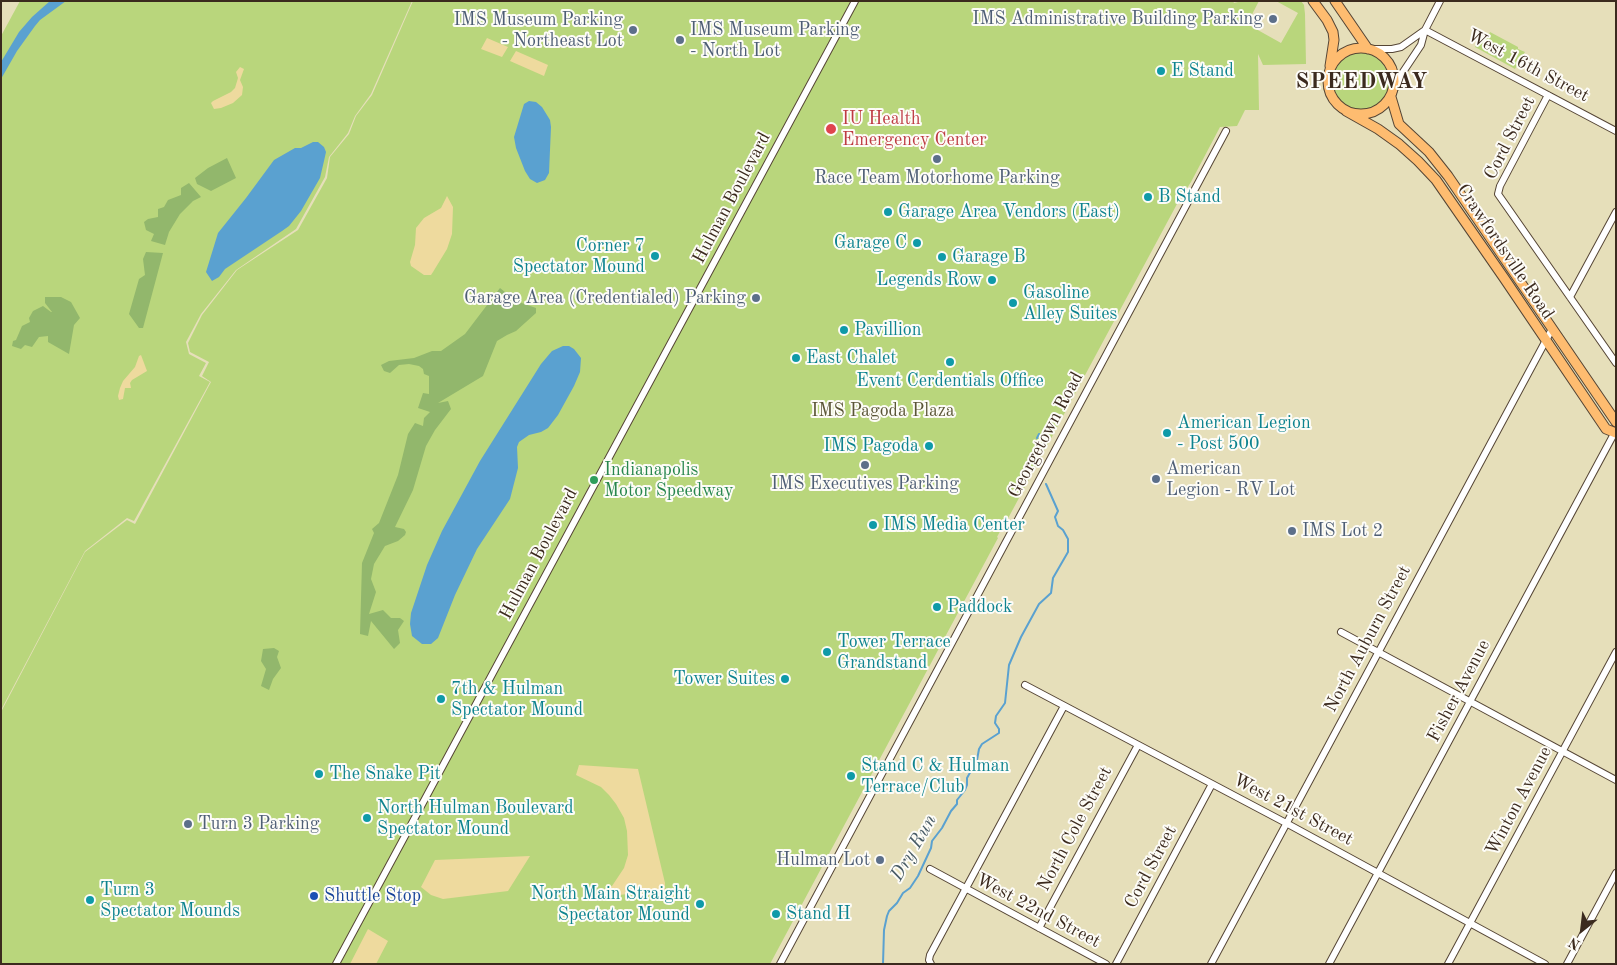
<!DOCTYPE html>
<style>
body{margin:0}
#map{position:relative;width:1617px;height:965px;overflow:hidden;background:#e6dfba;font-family:"Old Standard TT",serif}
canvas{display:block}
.frame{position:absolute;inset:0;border:2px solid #3b2a1e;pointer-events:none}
.north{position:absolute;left:1557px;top:905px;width:50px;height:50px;-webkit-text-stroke:4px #fdfcf7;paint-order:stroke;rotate:209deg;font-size:14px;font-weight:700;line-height:20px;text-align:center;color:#3b2a1e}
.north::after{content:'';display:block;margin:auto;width:18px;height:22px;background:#3b2a1e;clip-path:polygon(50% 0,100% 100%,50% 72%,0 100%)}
</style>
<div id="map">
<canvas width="1617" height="965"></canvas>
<div class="frame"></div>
<div class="north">N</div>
</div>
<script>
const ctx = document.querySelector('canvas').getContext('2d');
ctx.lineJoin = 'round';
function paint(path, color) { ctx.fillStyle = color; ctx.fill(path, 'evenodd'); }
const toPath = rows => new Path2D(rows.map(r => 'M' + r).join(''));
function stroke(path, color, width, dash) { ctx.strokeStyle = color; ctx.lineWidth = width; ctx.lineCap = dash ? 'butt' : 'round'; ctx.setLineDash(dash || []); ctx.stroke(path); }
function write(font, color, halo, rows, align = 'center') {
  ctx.font = font + ' "Old Standard TT",serif'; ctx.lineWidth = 4; ctx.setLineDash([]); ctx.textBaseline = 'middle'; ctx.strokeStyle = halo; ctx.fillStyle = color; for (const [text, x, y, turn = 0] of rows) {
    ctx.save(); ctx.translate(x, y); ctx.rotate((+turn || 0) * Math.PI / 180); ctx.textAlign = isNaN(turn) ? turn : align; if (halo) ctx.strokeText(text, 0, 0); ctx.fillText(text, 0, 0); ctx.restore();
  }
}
paint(toPath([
 [20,1,412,1,371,94,355,116,348,133,329,157,325,177,296,229,236,270,201,314,186,342,189,354,206,363,199,376,210,382,134,521,127,518,85,551,1,710,1,36],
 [413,1,1233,1,1234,3,1242,1,1259,1,1247,24,1281,43,1298,13,1276,1,1301,1,1304,5,1305,14,1306,64,1263,65,1258,54,1259,110,1245,110,1237,126,1220,127,1191,182,1177,204,1005,524,1004,524,997,537,998,538,770,964,1,964,1,712,85,552,127,520,135,524,211,382,202,376,209,362,190,352,188,343,202,315,237,270,298,230,327,178,330,157,349,134,356,116,372,95],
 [1483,31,1489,34,1490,32,1518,47,1518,49,1525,52,1515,69,1475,47],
 '1328 81a33 33 0 1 1 66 0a33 33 0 1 1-66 0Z'
]), '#b9d67c');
paint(toPath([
 [227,158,236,178,211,191,197,184,195,178,208,168],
 [189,183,201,197,193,201,180,214,169,232,165,245,151,241,154,234,146,230,144,222,148,219,158,217,158,209,164,207,168,200,181,195,181,188],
 [146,252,163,253,143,328,139,328,129,314,139,279,145,275,143,259],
 [500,288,516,301,536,308,536,313,516,331,507,335,497,341,483,376,438,403,448,401,451,409,435,430,426,446,413,490,395,527,404,529,406,532,405,535,398,541,385,546,374,564,371,579,376,592,369,614,383,610,391,618,400,618,404,621,398,630,400,643,394,649,371,621,368,636,360,634,362,563,374,533,372,529,379,523,398,475,408,434,415,423,423,426,424,418,430,412,418,408,423,393,429,394,429,376,424,374,423,369,419,366,409,364,399,365,390,373,384,371,381,365,389,361,414,358,432,351,441,351,465,334],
 [45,297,61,297,71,302,80,318,74,325,69,354,48,342,48,336,39,337,32,347,25,345,21,349,12,346,13,341,16,340,22,326,30,322,29,318,33,311,43,306,51,312,52,312,45,303],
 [274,648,279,651,277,657,281,668,273,679,269,690,261,686,266,669,261,661,263,649]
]), '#92b76c');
paint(toPath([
 [487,38,508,47,502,57,481,49],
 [516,51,548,65,544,76,510,61],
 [240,67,244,69,240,80,243,87,242,95,233,103,221,108,214,109,211,103,213,101,231,92,235,88,238,78,236,72],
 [447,196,453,207,452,234,447,249,433,272,431,275,424,275,411,266,410,262,415,245,416,228,424,218,441,208],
 [141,355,147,371,132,380,130,383,131,388,125,388,123,399,119,400,118,396,120,388,123,381,135,367,139,356],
 [579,765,638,769,665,883,665,890,600,897,599,895,612,886,624,868,628,855,627,831,624,818,616,804,609,795,601,787,576,775],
 [530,856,508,891,443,899,431,895,421,887,435,860],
 [368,929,388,941,376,964,350,964]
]), '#eeda9e');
paint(toPath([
 [50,1,66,1,40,20,35,26,17,51,1,79,1,62,19,32,32,17],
 [529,101,536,102,542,107,550,120,551,127,549,173,545,180,537,183,530,179,525,171,516,148,514,137,524,104],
 [313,142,318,142,324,147,326,152,324,161,320,178,301,211,289,226,282,231,225,269,219,277,212,281,206,272,218,233,246,198,274,160,295,148,301,148],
 [563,346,569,346,574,349,581,358,580,372,574,386,558,415,548,428,541,432,529,435,519,442,517,447,518,468,510,499,477,549,455,595,438,638,431,644,422,644,412,636,410,624,411,613,427,565,442,531,480,461,541,364,552,351]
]), '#5aa1d0');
stroke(toPath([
 [1037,438,1039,434],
 [883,964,884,930,887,916,889,911,897,903,903,893,910,888,918,876,931,848,932,841,942,828,951,811,957,804,957,800,965,790,967,785,967,778,977,760,979,749,982,744,999,733,999,729,995,723,996,716,1005,703,1009,665,1021,637,1039,604,1051,593,1053,578,1068,552,1068,539,1063,530,1058,526,1055,517,1058,511,1046,484]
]), '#5aa1d0', 2);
const minor = toPath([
 [1425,30,1616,131],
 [1370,49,1392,49,1401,47,1425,30],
 [1393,92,1401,75,1421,45,1425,30,1440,1],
 [1548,95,1500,186,1498,194,1616,363],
 [1570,297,1616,212],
 [1341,632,1616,780],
 [1025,685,1286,823,1545,964],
 [930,869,1106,964],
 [1039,928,1138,745],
 [336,964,855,1],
 [780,964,1226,131],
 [931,964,929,960,930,955,1064,706],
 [1116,964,1212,784],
 [1211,964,1552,329],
 [1329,964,1615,432],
 [1448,964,1616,652],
 [1567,964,1616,873]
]);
const major = toPath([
 [1313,1,1327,20,1333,32,1334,40,1330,66],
 [1335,1,1368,49],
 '1328 81a33 33 0 1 1 66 0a33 33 0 1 1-66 0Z',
 [1391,97,1399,124,1429,152,1448,176,1616,422],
 [1346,111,1378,129,1399,144,1418,161,1436,180,1504,278,1606,429,1616,433]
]);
stroke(minor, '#554535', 8);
stroke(major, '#554535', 11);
stroke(minor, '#fff', 6);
stroke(major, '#febc70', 9);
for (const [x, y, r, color] of [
 [1273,19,5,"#5c6f8a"],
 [633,30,5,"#5c6f8a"],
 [680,40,5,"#5c6f8a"],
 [1161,71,5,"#0f9aa8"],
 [831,129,6,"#e0444e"],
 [937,159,5,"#5c6f8a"],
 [1148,197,5,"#0f9aa8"],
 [888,212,5,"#0f9aa8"],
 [917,243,5,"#0f9aa8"],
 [655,256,5,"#0f9aa8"],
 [942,257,5,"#0f9aa8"],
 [992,280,5,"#0f9aa8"],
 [756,298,5,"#5c6f8a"],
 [1013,303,5,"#0f9aa8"],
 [844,330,5,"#0f9aa8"],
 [796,358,5,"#0f9aa8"],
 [950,362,5,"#0f9aa8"],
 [1167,433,5,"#0f9aa8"],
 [929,446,5,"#0f9aa8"],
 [865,465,5,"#5c6f8a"],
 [1156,479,5,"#5c6f8a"],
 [594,480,5,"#2e9e5b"],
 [873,525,5,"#0f9aa8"],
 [1292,531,5,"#5c6f8a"],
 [937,607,5,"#0f9aa8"],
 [827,652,5,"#0f9aa8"],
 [785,679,5,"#0f9aa8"],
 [441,699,5,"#0f9aa8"],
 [319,774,5,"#0f9aa8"],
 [851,776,5,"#0f9aa8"],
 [367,818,5,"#0f9aa8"],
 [188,824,5,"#5c6f8a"],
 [880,860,5,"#5c6f8a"],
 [314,896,5,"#1a4fb4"],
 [90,900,5,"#0f9aa8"],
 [700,904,5,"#0f9aa8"],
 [776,914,5,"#0f9aa8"]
]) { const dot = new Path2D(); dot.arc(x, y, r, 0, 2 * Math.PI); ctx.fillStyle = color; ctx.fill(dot); stroke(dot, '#fdfcf7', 2); }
write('18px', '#4e5e75', '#fdfcf7', [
 ["IMS Administrative Building Parking",1263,19],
 ["IMS Museum Parking",623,20],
 ["- Northeast Lot",623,41],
 ["IMS Museum Parking",690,30,"left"],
 ["- North Lot",690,51,"left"],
 ["Race Team Motorhome Parking",937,178,"center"],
 ["Garage Area (Credentialed) Parking",746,298],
 ["American",1166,469,"left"],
 ["Legion - RV Lot",1166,490,"left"],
 ["IMS Executives Parking",865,484,"center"],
 ["IMS Lot 2",1302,531,"left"],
 ["Turn 3 Parking",198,824,"left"],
 ["Hulman Lot",870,860]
], 'right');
write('18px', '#3b2a1e', '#fdfcf7', [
 ["West 16th Street",1528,66,28],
 ["Cord Street",1510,138,-63],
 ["Hulman Boulevard",732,198,-62],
 ["Crawfordsville Road",1505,252,56],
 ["Georgetown Road",1046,435,-62],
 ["Hulman Boulevard",539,554,-62],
 ["North Auburn Street",1368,639,-62],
 ["Fisher Avenue",1459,691,-62],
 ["Winton Avenue",1519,801,-62],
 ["West 21st Street",1293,810,28],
 ["North Cole Street",1075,829,-62],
 ["Cord Street",1151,867,-62],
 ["West 22nd Street",1038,911,28]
]);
write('18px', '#0d838f', '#fdfcf7', [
 ["E Stand",1171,71],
 ["B Stand",1158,197],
 ["Garage Area Vendors (East)",898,212],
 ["Garage C",907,243,"right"],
 ["Corner 7",645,246,"right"],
 ["Spectator Mound",645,267,"right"],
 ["Garage B",952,257],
 ["Legends Row",982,280,"right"],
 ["Gasoline",1023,293],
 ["Alley Suites",1023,314],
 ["Pavillion",854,330],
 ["East Chalet",806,358],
 ["Event Cerdentials Office",950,381,"center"],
 ["American Legion",1177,423],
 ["- Post 500",1177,444],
 ["IMS Pagoda",919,446,"right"],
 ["IMS Media Center",883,525],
 ["Paddock",947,607],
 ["Tower Terrace",837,642],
 ["Grandstand",837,663],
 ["Tower Suites",775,679,"right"],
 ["7th & Hulman",451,689],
 ["Spectator Mound",451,710],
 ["Stand C & Hulman",861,766],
 ["Terrace/Club",861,787],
 ["The Snake Pit",329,774],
 ["North Hulman Boulevard",377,808],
 ["Spectator Mound",377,829],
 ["Turn 3",100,890],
 ["Spectator Mounds",100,911],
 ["North Main Straight",690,894,"right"],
 ["Spectator Mound",690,915,"right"],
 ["Stand H",786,914]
], 'left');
write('18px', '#be3a42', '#fdfcf7', [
 ["IU Health",842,119],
 ["Emergency Center",842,140]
], 'left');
write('18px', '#5a5536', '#fdfcf7', [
 ["IMS Pagoda Plaza",883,411]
]);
write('18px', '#27864d', '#fdfcf7', [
 ["Indianapolis",604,470],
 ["Motor Speedway",604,491]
], 'left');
write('18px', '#164399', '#fdfcf7', [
 ["Shuttle Stop",324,896]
], 'left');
write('italic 19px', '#475a65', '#fdfcf7', [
 ["Dry Run",914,848,-60]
]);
ctx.letterSpacing = '1px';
write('bold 22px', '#3b2a1e', '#fdfcf7', [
 ["SPEEDWAY",1362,82]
]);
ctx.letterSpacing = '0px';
</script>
